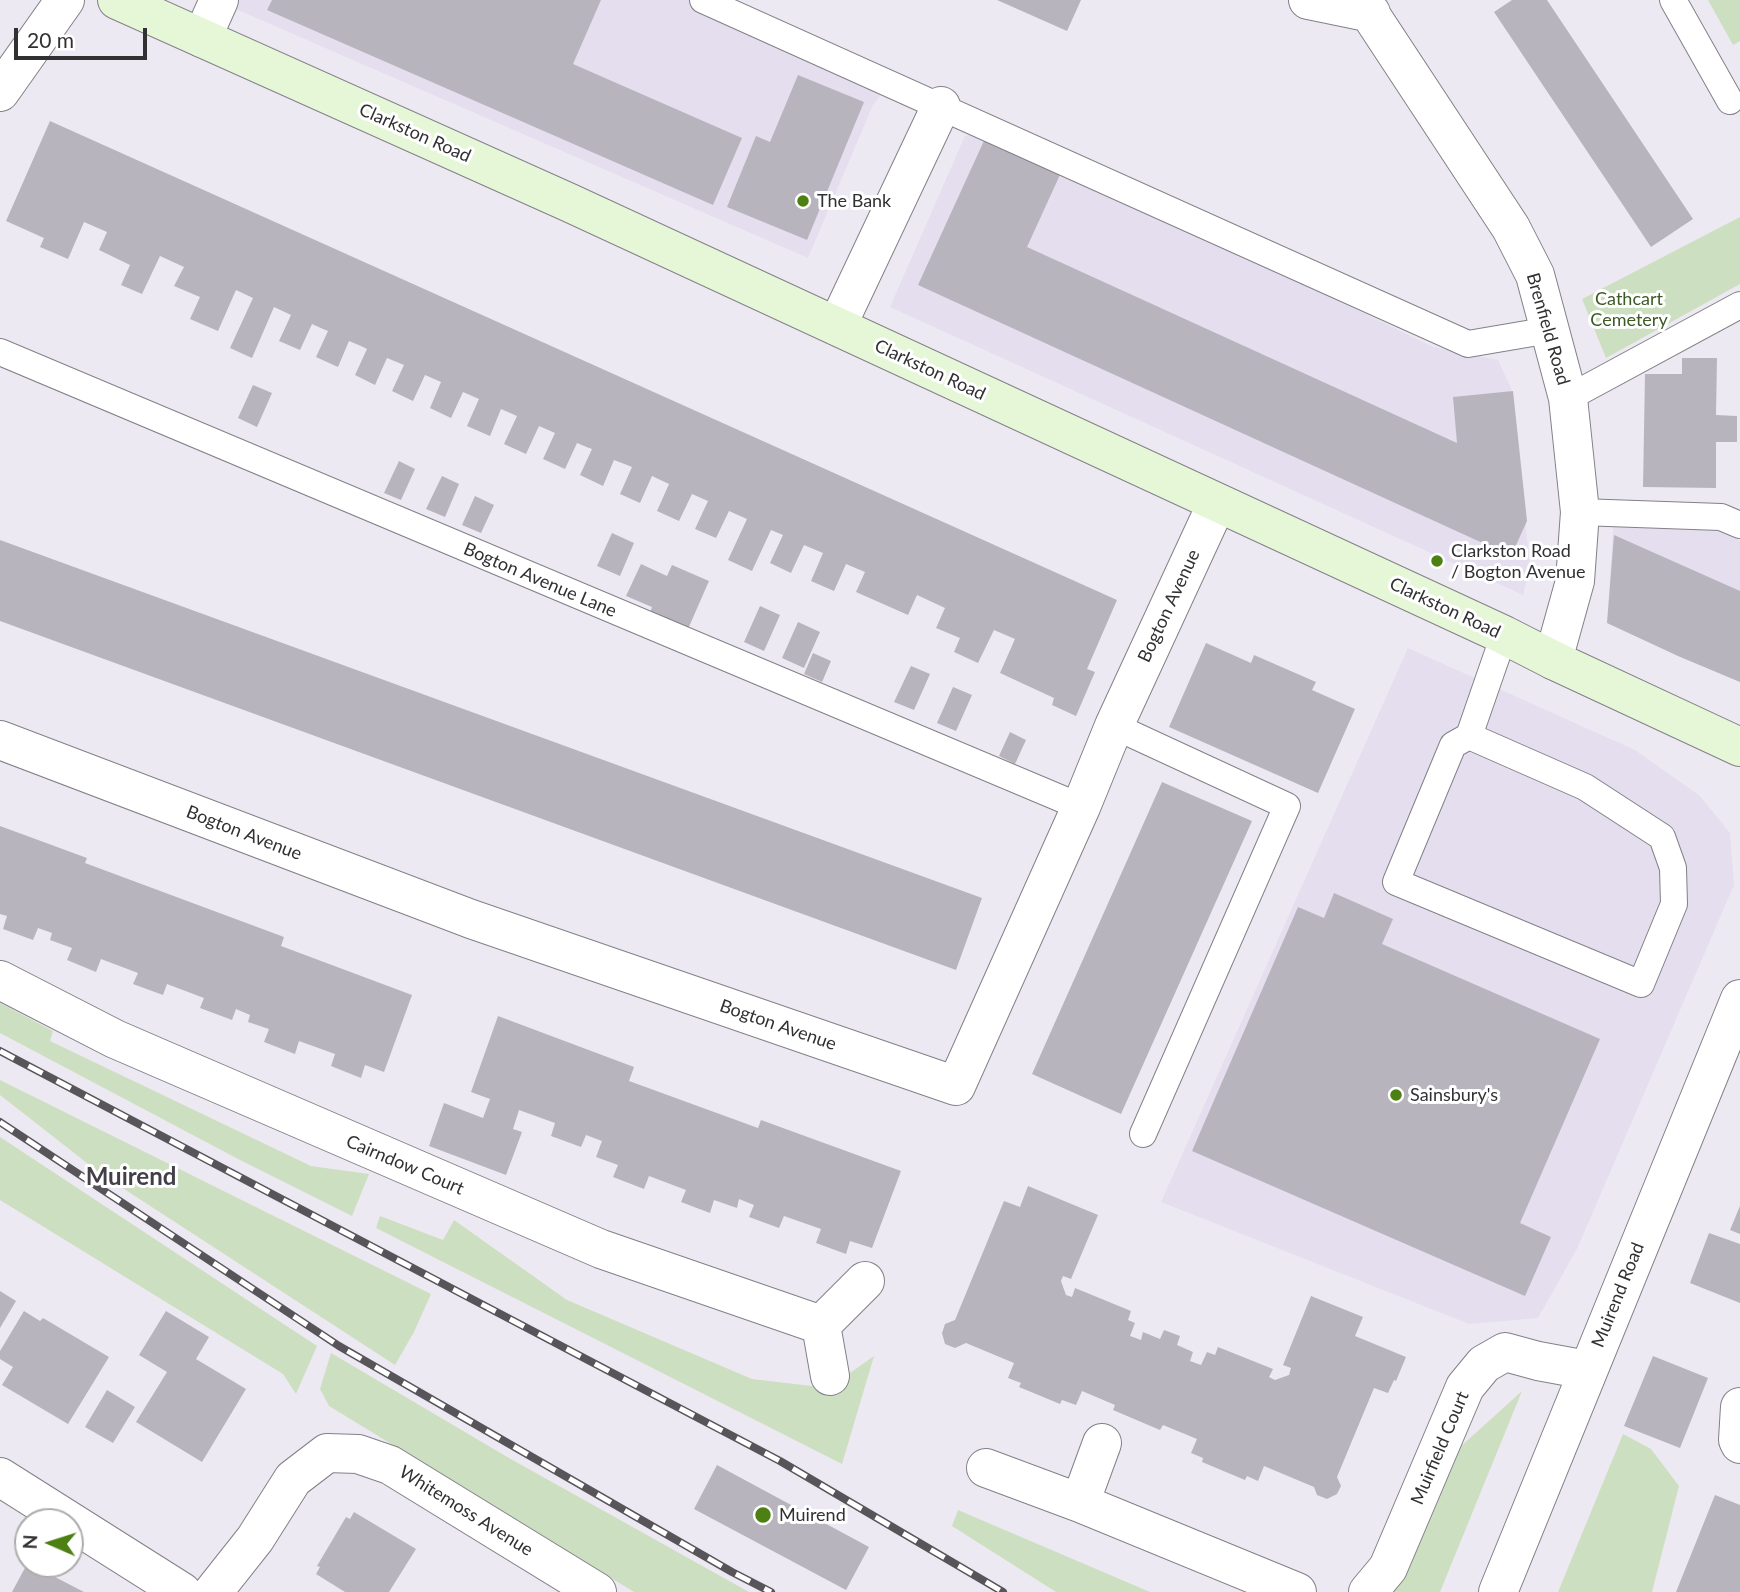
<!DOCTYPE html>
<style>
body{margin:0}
#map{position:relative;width:1740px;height:1592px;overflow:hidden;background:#ede9f2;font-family:Lato,sans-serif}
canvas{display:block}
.north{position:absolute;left:14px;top:1508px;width:70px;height:70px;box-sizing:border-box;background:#fff;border:2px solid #adacad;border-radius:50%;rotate:273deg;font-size:19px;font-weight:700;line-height:28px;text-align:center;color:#313033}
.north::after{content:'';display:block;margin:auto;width:24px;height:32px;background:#4c8013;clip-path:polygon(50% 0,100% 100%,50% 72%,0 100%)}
.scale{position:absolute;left:14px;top:28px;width:133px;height:32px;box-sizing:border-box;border:4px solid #313033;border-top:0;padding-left:9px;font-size:21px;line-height:24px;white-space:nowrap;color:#313033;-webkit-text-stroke:5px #fff;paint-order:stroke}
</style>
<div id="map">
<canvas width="1740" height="1592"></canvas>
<div class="north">N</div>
<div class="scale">20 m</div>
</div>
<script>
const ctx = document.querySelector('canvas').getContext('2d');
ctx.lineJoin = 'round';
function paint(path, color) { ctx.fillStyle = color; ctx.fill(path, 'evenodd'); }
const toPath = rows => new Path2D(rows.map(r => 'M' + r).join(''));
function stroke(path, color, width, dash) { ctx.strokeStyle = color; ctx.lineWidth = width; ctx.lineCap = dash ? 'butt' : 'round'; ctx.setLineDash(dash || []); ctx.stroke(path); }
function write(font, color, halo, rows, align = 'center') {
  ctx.font = font + ' Lato,sans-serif'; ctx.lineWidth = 6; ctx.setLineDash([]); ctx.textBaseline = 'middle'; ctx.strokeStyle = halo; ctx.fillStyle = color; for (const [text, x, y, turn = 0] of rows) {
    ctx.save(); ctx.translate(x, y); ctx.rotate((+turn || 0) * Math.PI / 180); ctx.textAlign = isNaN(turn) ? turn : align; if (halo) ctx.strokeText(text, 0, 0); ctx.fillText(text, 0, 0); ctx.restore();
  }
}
paint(toPath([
 [215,0,732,0,897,74,873,105,808,258],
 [988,132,1064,166,1433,347,1498,360,1511,388,1530,566,1523,595,890,307,965,136],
 [1614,516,1720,531,1740,540,1740,682,1678,656,1607,623],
 [1408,648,1635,750,1700,796,1730,833,1734,885,1577,1249,1538,1318,1469,1324,1161,1202]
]), '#e5deee');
paint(toPath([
 [1708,0,1740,0,1740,41,1733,45],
 [1740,217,1740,284,1606,358,1582,299],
 [0,1003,53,1031,50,1041,311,1166,369,1174,352,1216,240,1160,0,1033],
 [0,1080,431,1294,414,1332,395,1365,101,1174,0,1095],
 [0,1137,317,1346,296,1394,283,1374,0,1200],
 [380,1216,443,1240,454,1220,567,1300,752,1379,829,1388,874,1356,842,1464,376,1228],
 [331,1353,509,1458,749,1592,634,1592,329,1406,320,1389],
 [1522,1391,1440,1592,1390,1592,1449,1457],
 [1623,1434,1651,1449,1679,1486,1652,1592,1558,1592],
 [958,1510,1150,1592,1056,1592,952,1526]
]), '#cddfc1');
paint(toPath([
 [272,0,601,0,573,64,742,138,713,205,267,10],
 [997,0,1081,0,1067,31],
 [1512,0,1547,0,1693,219,1651,247,1494,12],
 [798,75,864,102,807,240,727,207,756,136,770,142],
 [50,121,1117,600,1087,669,1095,672,1076,716,1052,705,1054,698,1000,673,1015,639,994,630,978,663,954,652,960,638,936,628,945,608,917,595,908,615,856,592,865,572,846,564,834,591,811,581,823,553,804,545,791,573,770,563,783,535,771,530,752,571,728,560,747,519,729,511,716,538,695,529,708,501,692,494,679,521,657,511,669,484,652,476,640,503,620,494,632,467,627,465,614,460,603,486,580,475,592,449,589,448,577,443,565,469,543,459,555,433,539,426,526,454,504,444,517,416,501,409,490,436,467,426,479,399,463,392,451,418,430,408,441,382,425,375,413,401,392,391,404,365,387,358,375,385,355,375,367,349,361,346,349,341,338,367,316,357,328,331,323,329,312,324,300,350,279,341,291,315,274,307,252,358,230,348,253,298,236,290,218,331,190,319,200,297,174,286,184,267,160,256,142,294,121,285,130,265,99,250,107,232,84,222,68,259,40,247,44,238,6,221],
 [988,132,1064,166,1027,247,1457,443,1453,397,1513,391,1527,521,1511,556,918,285],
 [1682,358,1717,358,1716,415,1737,416,1737,442,1716,442,1716,488,1643,487,1645,374,1682,374],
 [253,385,272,393,257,427,238,418],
 [399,461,415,469,401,500,384,493],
 [442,476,459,484,445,517,426,509],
 [475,496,494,505,481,533,462,525],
 [612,533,634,543,620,576,597,566],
 [1614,535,1740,591,1740,682,1678,656,1607,623],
 [0,540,982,898,956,970,0,621],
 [641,564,667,576,672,565,709,581,688,629,650,613,652,607,626,596],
 [760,606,780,615,764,651,744,642],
 [798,622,820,632,804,668,782,658],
 [1206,643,1251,663,1254,655,1316,682,1312,690,1355,709,1318,793,1169,727],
 [813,653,831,661,822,682,804,674],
 [911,666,930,674,914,710,894,702],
 [953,687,972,695,956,731,937,723],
 [1010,732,1026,740,1015,764,999,756],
 [1162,782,1252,821,1121,1114,1032,1074],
 [0,826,87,858,85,863,284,937,281,946,412,995,384,1072,365,1065,361,1078,331,1066,335,1054,299,1041,295,1054,264,1042,269,1029,248,1022,250,1015,236,1009,232,1020,200,1008,204,998,167,984,163,995,133,984,138,973,101,959,96,972,67,960,72,948,50,940,52,933,38,928,33,940,3,929,7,916,0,914],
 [1334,893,1393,919,1382,944,1600,1039,1520,1223,1551,1237,1525,1296,1192,1151,1298,907,1324,918],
 [498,1016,634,1067,629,1081,758,1128,761,1120,901,1171,872,1248,850,1241,846,1254,816,1243,821,1229,784,1216,779,1228,749,1217,754,1205,739,1199,737,1208,714,1200,710,1213,681,1202,686,1190,649,1176,644,1189,613,1177,618,1165,596,1157,602,1141,586,1135,581,1147,551,1136,555,1123,519,1110,513,1129,522,1132,506,1175,429,1146,444,1103,483,1118,490,1099,471,1092],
 [1028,1186,1098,1215,1071,1279,1063,1276,1061,1281,1066,1295,1072,1297,1075,1288,1131,1311,1128,1320,1135,1323,1130,1336,1141,1340,1143,1332,1160,1339,1164,1330,1180,1336,1177,1345,1193,1352,1190,1361,1201,1365,1207,1352,1215,1355,1218,1347,1273,1369,1269,1377,1275,1380,1289,1375,1291,1368,1283,1365,1311,1296,1363,1317,1355,1336,1406,1357,1396,1381,1394,1380,1388,1393,1374,1388,1337,1477,1341,1486,1337,1494,1327,1499,1317,1495,1314,1487,1264,1466,1258,1481,1247,1476,1245,1480,1202,1462,1203,1458,1191,1453,1197,1439,1163,1425,1160,1430,1113,1410,1115,1405,1082,1391,1076,1405,1062,1400,1060,1404,1019,1387,1021,1383,1008,1378,1014,1363,966,1343,955,1348,945,1344,942,1333,945,1324,955,1320,1004,1201,1020,1207],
 [1740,1206,1740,1234,1730,1230],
 [1709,1233,1740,1244,1740,1303,1690,1283],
 [0,1291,16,1301,0,1328],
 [24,1311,40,1321,43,1318,109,1357,68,1424,2,1385,13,1367,0,1359,0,1351],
 [166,1311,209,1337,196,1359,246,1389,202,1462,136,1422,167,1372,139,1355],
 [1653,1356,1708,1378,1680,1448,1624,1426],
 [107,1390,135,1407,113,1443,85,1427],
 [717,1465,869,1547,846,1590,694,1509],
 [1715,1495,1740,1505,1740,1592,1676,1592],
 [354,1512,416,1549,389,1592,345,1592,316,1574,320,1567,317,1566,346,1517,350,1519],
 [27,1564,30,1564,84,1592,12,1592]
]), '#b8b4bd');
const service = toPath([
 [703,0,1468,344,1550,330],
 [1673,0,1730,101],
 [0,352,1081,807],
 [1568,398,1740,305],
 [1580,512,1721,517,1740,525],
 [1114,726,1287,806,1143,1134],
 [1469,736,1585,787,1662,837,1673,868,1674,904,1641,984,1396,882,1453,745,1469,736,1504,635]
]);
const minor = toPath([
 [1308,0,1371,13],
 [1361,0,1511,228,1535,275,1568,398,1580,512,1575,581,1553,660],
 [202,38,219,0],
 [0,92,65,0],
 [837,326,941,106],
 [0,740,471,919,956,1086,1081,807,1114,726,1217,503],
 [0,980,115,1039,601,1249,821,1325],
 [830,1376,821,1325,865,1281],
 [1740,1407,1738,1440,1740,1444],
 [986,1468,1080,1503,1297,1592],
 [0,1477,182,1592],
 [1080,1503,1102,1443],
 [213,1592,255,1539,293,1479,327,1453,358,1454,390,1465,597,1592],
 [1368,1592,1388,1568,1465,1387,1484,1364,1505,1352,1538,1361,1587,1370]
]);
const tertiary = toPath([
 [1498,1592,1740,999]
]);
const secondary = toPath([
 [117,0,570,203,1504,635,1553,660,1740,747]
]);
stroke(service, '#838088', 28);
stroke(minor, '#838088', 40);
stroke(tertiary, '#838088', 40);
stroke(secondary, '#838088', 40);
stroke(service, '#fff', 26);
stroke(minor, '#fff', 38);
stroke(tertiary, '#fff', 38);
stroke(secondary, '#e6f7d8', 38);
const rail = toPath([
 [0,1051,780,1461,1003,1592],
 [0,1122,339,1346,732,1572,771,1592]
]);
stroke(rail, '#575559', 8);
stroke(rail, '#fff', 5, [16]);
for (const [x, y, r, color] of [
 [803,201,7,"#4c8013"],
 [1437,561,7,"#4c8013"],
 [1396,1095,7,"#4c8013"],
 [763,1515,9,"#4c8013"]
]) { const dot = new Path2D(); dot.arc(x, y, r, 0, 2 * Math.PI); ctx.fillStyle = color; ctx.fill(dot); stroke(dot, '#fff', 2.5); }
write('18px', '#313033', '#fff', [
 ["Clarkston Road",415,133,24],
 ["Brenfield Road",1548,329,74],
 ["Clarkston Road",930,370,25],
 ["Bogton Avenue Lane",540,580,23],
 ["Bogton Avenue",1169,606,-65],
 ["Clarkston Road",1445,608,25],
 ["Bogton Avenue",244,833,21],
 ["Bogton Avenue",778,1025,19],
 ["Cairndow Court",405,1165,23],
 ["Muirend Road",1618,1295,-68],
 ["Muirfield Court",1440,1448,-67],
 ["Whitemoss Avenue",466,1511,32]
]);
write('18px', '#313033', '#fff', [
 ["The Bank",817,201],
 ["Clarkston Road",1451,551],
 ["/ Bogton Avenue",1451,572],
 ["Sainsbury's",1410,1095],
 ["Muirend",779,1515]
], 'left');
write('18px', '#3c5a24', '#fff', [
 ["Cathcart",1629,299],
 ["Cemetery",1629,320]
]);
write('bold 24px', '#423f47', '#fff', [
 ["Muirend",131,1177]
]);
</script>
